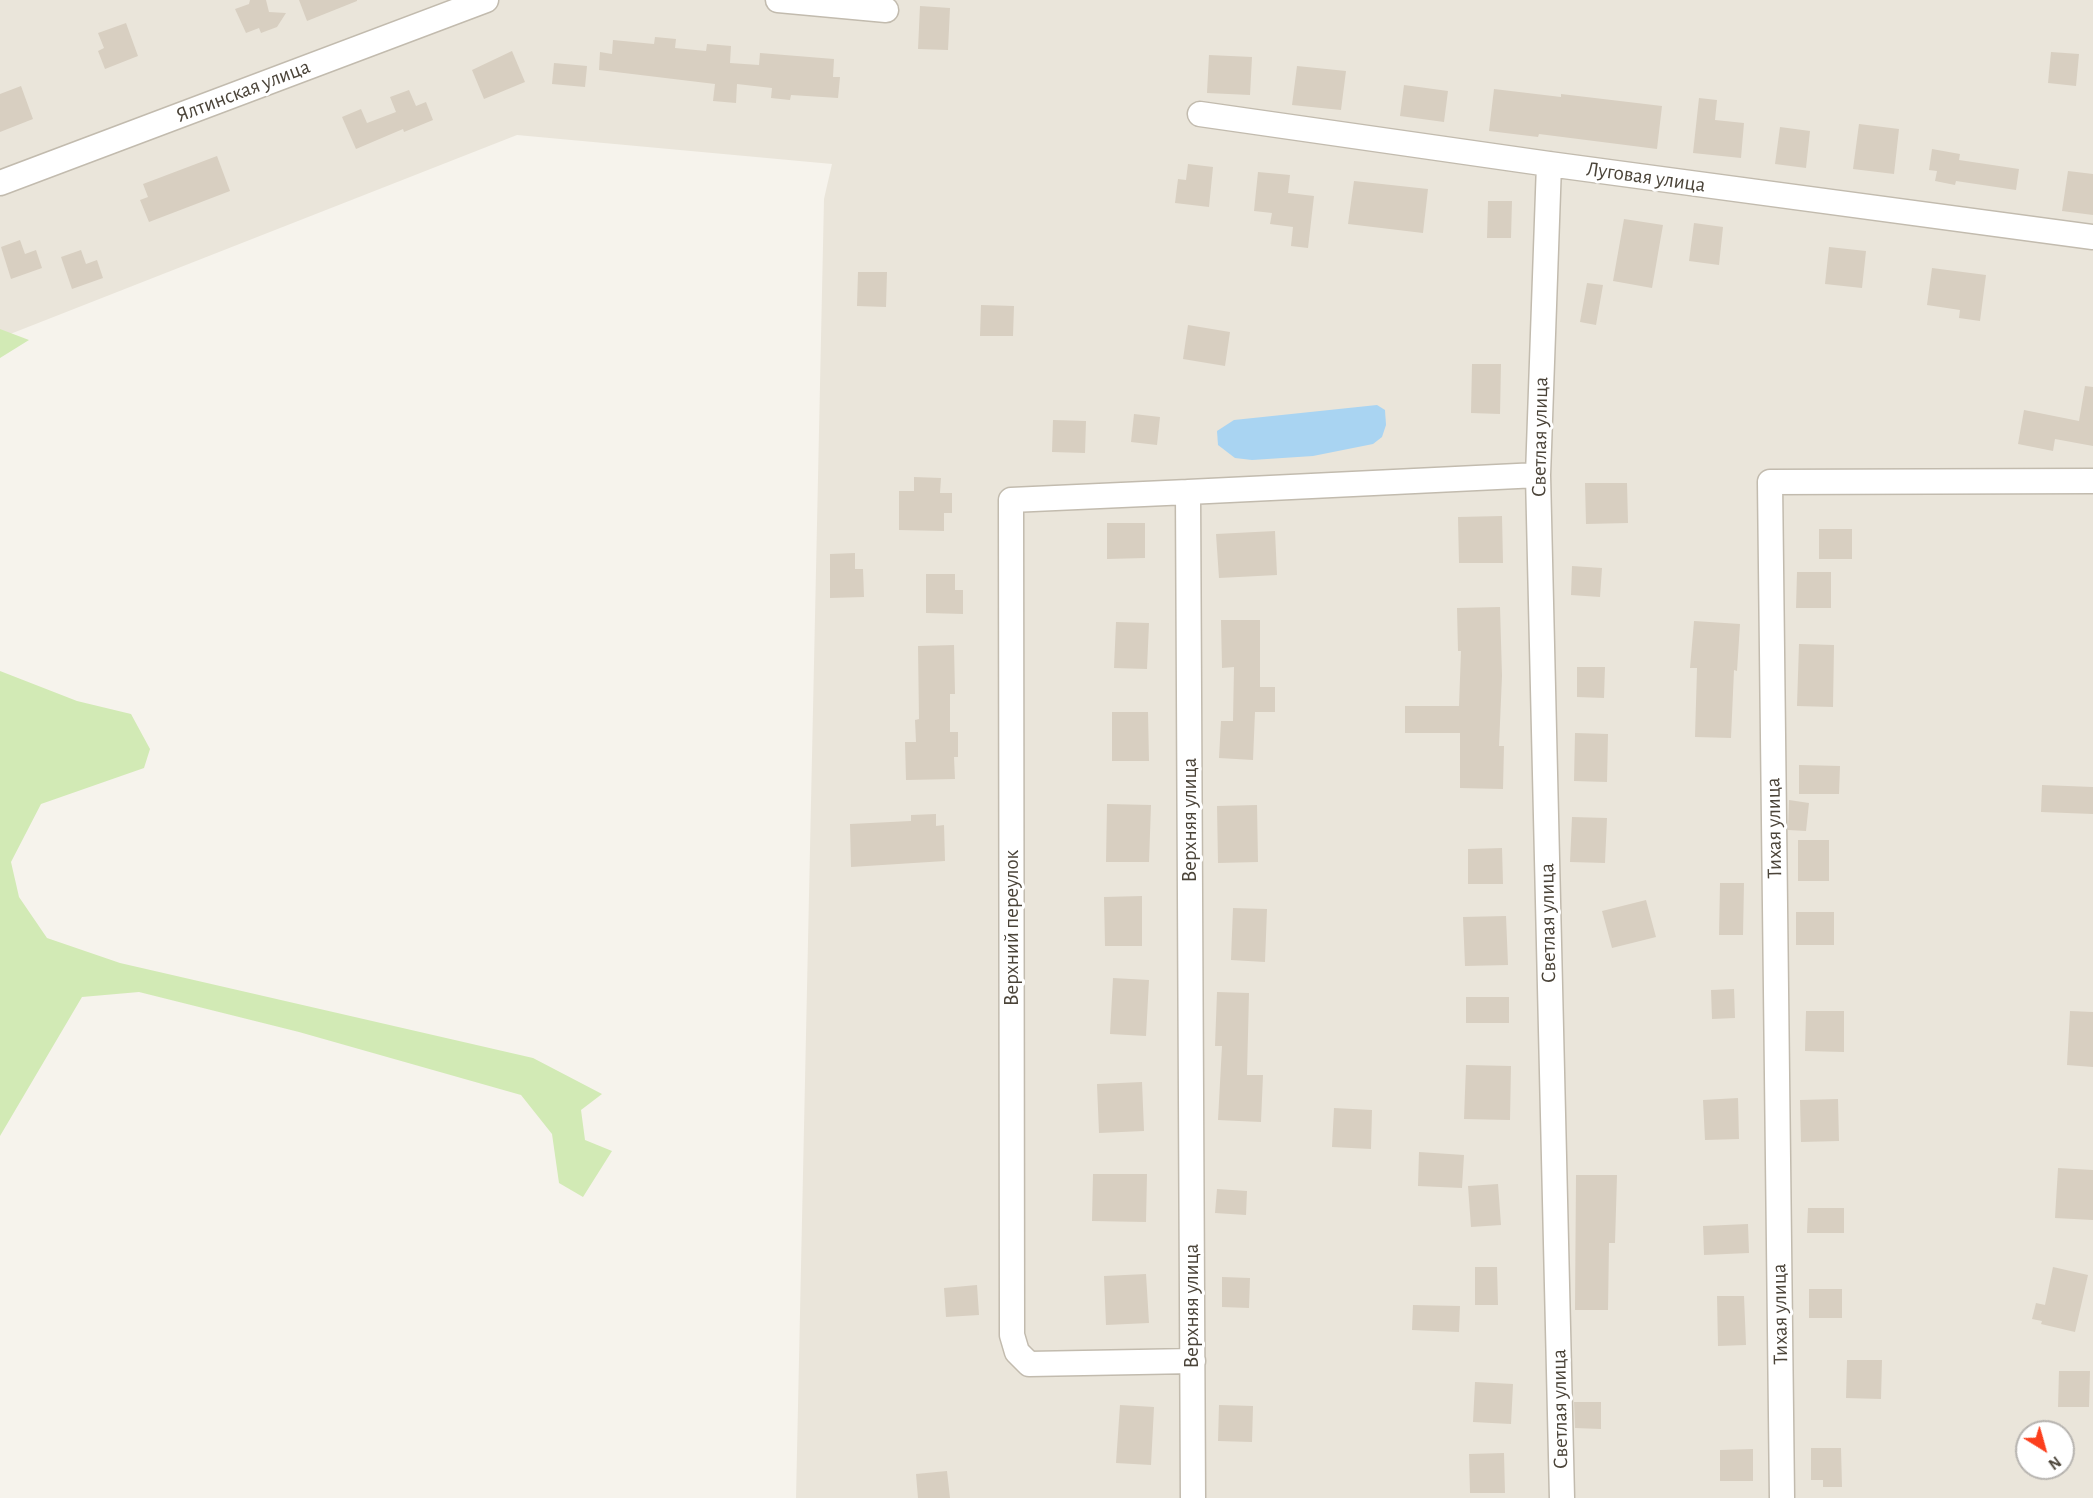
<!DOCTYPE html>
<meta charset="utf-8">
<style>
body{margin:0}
#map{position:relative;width:2093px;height:1498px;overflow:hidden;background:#f6f3ec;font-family:"Alegreya Sans",sans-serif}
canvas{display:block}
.north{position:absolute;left:2015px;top:1420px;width:60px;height:60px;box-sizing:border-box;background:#fff;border:2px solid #b7b4b0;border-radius:50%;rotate:143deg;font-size:16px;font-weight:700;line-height:24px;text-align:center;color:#4b4439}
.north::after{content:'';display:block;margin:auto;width:21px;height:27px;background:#fc3f1d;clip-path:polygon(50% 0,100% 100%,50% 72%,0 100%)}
</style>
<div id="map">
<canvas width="2093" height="1498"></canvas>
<div class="north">N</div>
</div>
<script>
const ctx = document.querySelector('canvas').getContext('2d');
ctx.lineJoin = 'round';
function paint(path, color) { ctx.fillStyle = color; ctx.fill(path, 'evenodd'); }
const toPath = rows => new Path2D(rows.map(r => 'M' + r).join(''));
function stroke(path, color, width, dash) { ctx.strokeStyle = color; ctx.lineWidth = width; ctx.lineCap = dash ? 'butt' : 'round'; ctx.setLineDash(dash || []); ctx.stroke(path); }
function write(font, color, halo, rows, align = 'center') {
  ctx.font = font + ' "Alegreya Sans",sans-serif'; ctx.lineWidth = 6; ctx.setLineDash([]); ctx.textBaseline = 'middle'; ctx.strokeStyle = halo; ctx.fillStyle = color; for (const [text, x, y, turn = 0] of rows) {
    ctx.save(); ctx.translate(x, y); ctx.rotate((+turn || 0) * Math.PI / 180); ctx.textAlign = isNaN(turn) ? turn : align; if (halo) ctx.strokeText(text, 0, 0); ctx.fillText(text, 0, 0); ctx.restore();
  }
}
paint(toPath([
 [0,0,2093,0,2093,1498,796,1498,824,199,832,164,517,135,0,338],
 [2027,1432,2063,1432,2063,1468,2027,1468]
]), '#eae5da');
paint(toPath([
 [0,329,29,340,0,358],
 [0,671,77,701,131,714,150,749,144,768,41,804,11,862,19,897,47,938,120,963,533,1058,602,1094,581,1110,585,1140,612,1151,583,1197,559,1183,552,1134,521,1095,299,1032,139,992,82,997,0,1136]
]), '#d2eab5');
paint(toPath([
 [1377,405,1385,410,1386,425,1382,437,1373,444,1313,456,1252,460,1235,458,1218,445,1217,431,1234,420]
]), '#a9d4f2');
paint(toPath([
 [250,0,266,0,269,12,286,13,277,27,261,33,259,28,246,33,235,9,249,4],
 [299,0,357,0,357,1,307,21],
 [920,6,950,8,948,50,918,49],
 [126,23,138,56,105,69,98,51,104,48,98,33],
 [655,37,676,39,675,48,706,51,707,44,731,46,730,63,759,65,760,53,834,59,833,77,840,77,838,98,791,95,790,100,771,98,772,88,737,84,736,103,713,101,715,84,599,70,600,52,612,54,613,40,654,44],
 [512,51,525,82,484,99,472,70],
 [2051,52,2079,54,2076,86,2048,83],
 [1209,55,1252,57,1250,95,1207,93],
 [554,63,587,66,585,87,552,84],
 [1297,66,1346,71,1341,110,1292,105],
 [1404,85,1448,91,1444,122,1400,116],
 [21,86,33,119,0,132,0,94],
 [1494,89,1561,97,1561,94,1662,106,1657,149,1539,134,1538,137,1489,131],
 [409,90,416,106,426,102,433,120,404,132,403,129,356,149,342,117,361,109,367,123,396,112,390,97],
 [1699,98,1717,100,1715,120,1744,123,1741,158,1693,153],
 [1859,124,1899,129,1894,174,1853,169],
 [1780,127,1810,131,1806,168,1775,164],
 [1932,149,1960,154,1959,160,2019,169,2016,190,1956,181,1955,185,1935,181,1937,171,1929,170],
 [217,156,230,191,149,222,140,200,148,197,143,184],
 [1188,164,1213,167,1209,207,1175,203,1178,179,1186,180],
 [2068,171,2093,174,2093,215,2062,211],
 [1258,172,1290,175,1288,193,1314,196,1308,248,1291,246,1293,227,1270,224,1272,213,1254,211],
 [1354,181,1428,189,1423,233,1348,224],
 [1488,201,1512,201,1511,238,1487,238],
 [1624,219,1663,225,1652,288,1613,281],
 [1694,223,1723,227,1719,265,1689,261],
 [20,240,25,254,36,250,42,268,11,279,1,247],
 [1829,247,1866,251,1862,288,1825,284],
 [81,250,86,264,97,260,103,278,72,289,61,257],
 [1932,268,1986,275,1980,321,1959,318,1960,310,1927,305],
 [858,272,887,272,886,307,857,306],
 [1587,283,1603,285,1596,325,1580,322],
 [981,305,1014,306,1013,336,980,336],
 [1188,325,1230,332,1225,366,1183,359],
 [1472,364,1501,364,1500,414,1471,413],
 [2085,386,2093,387,2093,446,2055,439,2053,451,2018,444,2024,410,2079,421],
 [1134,414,1160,417,1157,445,1131,442],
 [1053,420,1086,421,1085,453,1052,452],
 [914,477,941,478,940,493,952,493,952,513,944,513,944,531,899,530,899,491,914,491],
 [1585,483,1627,483,1628,523,1586,524],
 [1502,516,1503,563,1459,563,1458,517],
 [1107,523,1145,523,1145,558,1107,559],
 [1819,529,1852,529,1852,559,1819,559],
 [1275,531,1277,575,1219,578,1216,534],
 [855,553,855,569,863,569,864,597,830,598,830,554],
 [1572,566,1602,568,1600,597,1571,595],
 [1797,572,1831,572,1831,608,1796,608],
 [926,574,955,574,955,590,963,590,963,614,926,613],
 [1500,607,1502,676,1499,746,1504,746,1503,789,1460,788,1460,733,1405,733,1405,706,1459,706,1461,651,1458,651,1457,608],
 [1221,620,1260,620,1260,687,1275,687,1275,712,1255,712,1253,760,1219,758,1221,721,1233,721,1234,667,1222,668],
 [1694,621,1740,624,1737,671,1734,670,1731,738,1695,737,1697,668,1690,668],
 [1116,622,1149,623,1147,669,1114,668],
 [1799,644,1834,645,1833,707,1797,706],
 [954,645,955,694,950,694,950,732,958,732,958,757,954,757,955,779,906,780,905,742,916,742,915,720,919,719,918,646],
 [1577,667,1605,667,1604,698,1577,697],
 [1112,712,1148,712,1149,761,1112,761],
 [1575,733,1608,734,1607,782,1574,781],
 [1799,765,1840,766,1839,794,1799,794],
 [2042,785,2093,787,2093,814,2041,812],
 [1789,800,1809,803,1806,831,1788,830],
 [1107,804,1151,805,1149,862,1106,862],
 [1257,805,1258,862,1218,863,1217,806],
 [936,814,936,826,944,825,945,861,851,867,850,824,911,821,911,815],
 [1572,817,1607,818,1605,863,1570,862],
 [1798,840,1829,840,1829,881,1798,881],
 [1502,848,1503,884,1468,884,1468,849],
 [1720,883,1744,883,1743,935,1719,935],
 [1142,896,1142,946,1105,946,1104,897],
 [1646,900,1656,937,1612,948,1602,911],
 [1233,908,1267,909,1265,962,1231,960],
 [1796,912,1834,912,1834,945,1796,945],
 [1506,916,1508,965,1465,966,1463,917],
 [1113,978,1149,980,1146,1036,1110,1034],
 [1734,989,1735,1018,1712,1019,1711,990],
 [1217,992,1249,993,1247,1075,1263,1075,1261,1122,1218,1120,1222,1046,1215,1046],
 [1466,997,1509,997,1509,1023,1466,1023],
 [1806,1011,1844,1011,1844,1052,1805,1051],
 [2070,1011,2093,1012,2093,1067,2067,1065],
 [1466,1065,1511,1066,1510,1120,1464,1119],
 [1142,1082,1144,1131,1099,1133,1097,1084],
 [1738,1098,1739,1139,1705,1140,1703,1100],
 [1838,1099,1839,1141,1801,1142,1800,1100],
 [1334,1108,1372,1110,1371,1149,1332,1147],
 [1419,1152,1464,1155,1462,1188,1418,1186],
 [2058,1168,2093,1170,2093,1220,2055,1218],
 [1093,1174,1147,1174,1146,1222,1092,1221],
 [1576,1175,1617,1175,1615,1243,1609,1243,1608,1310,1575,1310],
 [1498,1184,1501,1225,1471,1227,1468,1186],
 [1217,1189,1247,1191,1246,1215,1215,1213],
 [1808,1208,1844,1208,1844,1233,1807,1233],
 [1748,1224,1749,1253,1704,1255,1703,1226],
 [1475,1267,1497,1267,1498,1305,1475,1305],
 [2053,1267,2088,1275,2075,1332,2041,1324,2042,1321,2032,1319,2036,1303,2045,1305],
 [1146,1274,1149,1323,1106,1325,1104,1276],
 [1222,1277,1250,1278,1249,1308,1222,1307],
 [977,1285,979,1315,946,1317,944,1288],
 [1809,1289,1842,1289,1842,1318,1809,1318],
 [1717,1296,1744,1296,1746,1345,1718,1346],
 [1413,1305,1460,1306,1459,1332,1412,1330],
 [1847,1360,1882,1360,1881,1399,1846,1398],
 [2059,1371,2090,1371,2089,1407,2058,1407],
 [1475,1382,1513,1384,1511,1424,1473,1422],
 [1574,1402,1601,1402,1601,1429,1575,1428],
 [1120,1405,1154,1407,1151,1465,1116,1463],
 [1219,1405,1253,1406,1252,1442,1218,1441],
 [1811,1448,1841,1448,1842,1487,1823,1487,1823,1480,1811,1480],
 [1753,1449,1753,1481,1720,1481,1720,1450],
 [1504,1453,1505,1493,1470,1493,1469,1454],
 [947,1471,950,1498,918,1498,916,1474]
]), '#d8cfc1');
const street = toPath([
 [778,0,886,10],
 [1200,114,1549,164,2093,237],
 [1549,164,1538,475,1562,1498],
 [0,183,486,0],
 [1188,492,1011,500,1012,1335,1017,1352,1029,1364,1193,1361],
 [1193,1498,1188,492,1538,475],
 [1782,1498,1770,482,2093,481]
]);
stroke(street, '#c2bbae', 27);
stroke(street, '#fff', 24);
write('21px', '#4b4439', '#fff', [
 ["Ялтинская улица",243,91,-21],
 ["Луговая улица",1646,177,8],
 ["Светлая улица",1540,437,-89],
 ["Верхняя улица",1190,820,-90],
 ["Тихая улица",1774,828,-91],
 ["Светлая улица",1548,923,-91],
 ["Верхний переулок",1012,928,-90],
 ["Верхняя улица",1192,1306,-90],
 ["Тихая улица",1780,1314,-91],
 ["Светлая улица",1560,1409,-91]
]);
</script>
